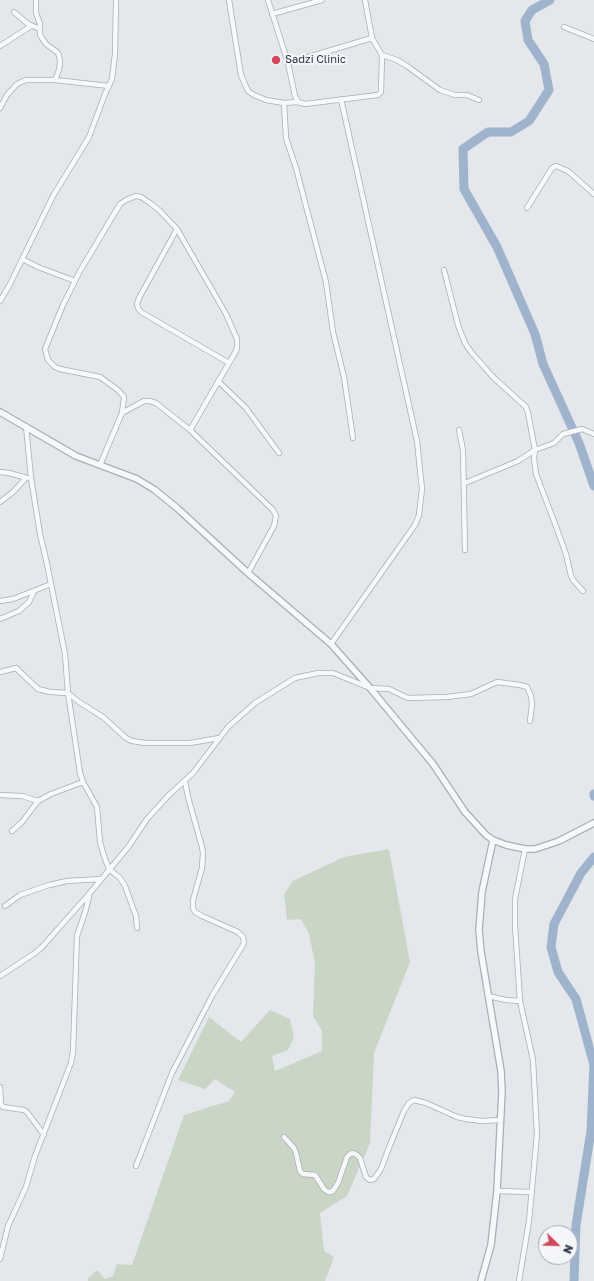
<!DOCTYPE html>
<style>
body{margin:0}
#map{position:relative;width:594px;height:1281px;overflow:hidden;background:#e4e7ec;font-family:"Golos Text",sans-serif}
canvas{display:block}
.north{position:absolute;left:538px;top:1225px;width:40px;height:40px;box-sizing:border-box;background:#f4f6f9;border:1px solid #a4a8b1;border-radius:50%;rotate:113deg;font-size:11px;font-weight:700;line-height:16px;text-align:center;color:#2b3445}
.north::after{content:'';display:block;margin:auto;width:14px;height:18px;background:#d1495b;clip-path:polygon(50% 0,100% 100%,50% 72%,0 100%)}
</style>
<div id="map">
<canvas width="594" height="1281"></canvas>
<div class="north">N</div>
</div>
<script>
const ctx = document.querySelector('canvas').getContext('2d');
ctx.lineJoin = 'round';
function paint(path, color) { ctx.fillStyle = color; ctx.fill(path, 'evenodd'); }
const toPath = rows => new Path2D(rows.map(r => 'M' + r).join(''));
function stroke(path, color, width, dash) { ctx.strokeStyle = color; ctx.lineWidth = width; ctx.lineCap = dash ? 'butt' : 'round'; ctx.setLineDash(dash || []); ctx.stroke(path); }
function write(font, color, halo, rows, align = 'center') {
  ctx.font = font + ' "Golos Text",sans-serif'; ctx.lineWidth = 4; ctx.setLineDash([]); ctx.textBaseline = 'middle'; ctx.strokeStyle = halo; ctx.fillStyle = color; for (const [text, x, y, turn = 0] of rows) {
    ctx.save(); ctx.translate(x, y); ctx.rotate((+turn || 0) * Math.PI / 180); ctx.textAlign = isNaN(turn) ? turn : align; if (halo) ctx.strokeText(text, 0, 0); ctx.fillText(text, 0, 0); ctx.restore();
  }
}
paint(toPath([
 [389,849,410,962,374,1053,370,1143,347,1196,320,1213,324,1251,334,1257,325,1281,88,1281,88,1278,97,1270,105,1279,113,1276,117,1264,132,1265,184,1115,229,1101,235,1092,215,1079,205,1089,178,1080,209,1017,241,1042,270,1010,290,1019,294,1038,288,1050,272,1056,275,1071,322,1051,322,1031,313,1016,315,963,309,934,301,919,287,920,284,894,293,881,344,857]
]), '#c9d6c5');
stroke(toPath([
 [550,0,532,10,525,21,528,40,544,64,549,90,529,121,511,132,488,132,463,149,464,189,497,247,535,334,543,364,579,443,594,486],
 [594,794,594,796],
 [574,1281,576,1225,591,1131,594,1065,576,999,558,972,551,947,554,924,581,873,594,857]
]), '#9fb4cc', 9);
const minor = toPath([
 [36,0,36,13,40,24,40,35,46,44,57,52,59,55,60,62,59,70,55,80],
 [229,0,241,75,248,91,254,95,266,100,284,103,298,102,305,104,378,95,381,92,382,55,372,38,365,0],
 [268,0,288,63,295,96,298,102],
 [14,12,28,24,40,29],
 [272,14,322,0],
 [564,27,594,39],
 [0,46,31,26],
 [382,55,397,60,407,66,440,90,455,95,467,95,479,100],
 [288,63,372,38],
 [284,103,286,138,296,168,326,282,333,332,344,377,353,438],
 [0,108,7,95,17,84,26,80,55,80,109,86],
 [527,208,552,168,556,166,568,171,594,194],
 [177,229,139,298,137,304,138,308,141,312,229,363],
 [22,259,38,267,75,281],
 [444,270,458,325,465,343,471,352,493,377,526,407,528,413,535,450,534,458,536,474,554,521,566,554,571,576,573,580,583,591],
 [0,301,10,284,53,196,89,137,105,94,112,79,115,54,116,0],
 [218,381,246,408,279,453],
 [122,413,144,401,149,401,156,403,190,430,273,510,276,516,274,526,248,573],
 [26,426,31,478,40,534,47,564,65,654,68,693,80,773,83,782,97,807,100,842,104,856,109,869,120,878,125,886,136,916,137,928],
 [459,430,463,450,465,550],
 [100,465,122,413,124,397,118,390,100,377,60,369,55,367,48,360,45,349,63,305,80,271,120,204,126,200,136,196,141,197,150,203,159,210,177,229,226,314,237,339,237,348,236,351,190,430],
 [0,472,9,473,27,478],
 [465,483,518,461,535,450,554,443,563,434,582,429,594,434],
 [0,502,13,492,26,478],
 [0,601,13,599,51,584],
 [0,619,19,611,29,602,34,591],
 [331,644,415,525,419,515,422,489,417,441,341,99],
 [0,672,16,668,38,689,50,692,68,693,79,702,103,717,126,738,132,741,145,743,190,743,219,738],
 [0,795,22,796,38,801],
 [12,831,22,822,38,801,51,794,83,782],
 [5,906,20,895,49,885,67,881,101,879],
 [0,976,35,953,42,947,89,894,129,846,147,819,168,796,193,773,228,727,255,703,295,678,318,673,333,673,370,688,389,689,408,698,447,697,471,694,497,682,520,685,527,687,531,696,532,704,530,721],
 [488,996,506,1000,520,1001],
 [0,1087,1,1104,3,1107,24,1110,27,1112,44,1135],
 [284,1137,294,1148,296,1153,300,1171,303,1174,315,1175,324,1189,328,1192,330,1192,333,1191,338,1183,347,1157,350,1154,353,1153,357,1155,360,1158,366,1177,370,1180,374,1179,381,1169,390,1145,404,1111,409,1103,414,1100,426,1103,457,1117,466,1119,482,1121,500,1120],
 [136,1166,172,1073,212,996,243,945,244,942,243,937,238,932,202,916,195,912,193,908,193,900,202,868,203,853,202,847,188,797,185,781],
 [497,1191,532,1192],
 [0,1259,8,1226,26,1187,35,1156,71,1063,73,1052,77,936,86,909,89,896],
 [519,1281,529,1221,537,1134,533,1060,520,1001,515,926,515,899,525,849]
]);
const tertiary = toPath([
 [0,412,76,456,137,479,155,490,177,508,248,573,331,644,370,688,433,764,465,812,486,835,493,840,506,845,525,849,535,849,559,841,594,823],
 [481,1281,491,1245,497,1191,502,1091,501,1071,481,952,479,930,482,892,493,840]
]);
stroke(minor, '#a9aeb7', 6);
stroke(tertiary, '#a9aeb7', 8);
stroke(minor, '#f7f8fa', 4.5);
stroke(tertiary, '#f7f8fa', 5.5);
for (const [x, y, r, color] of [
 [276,60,5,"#d1495b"]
]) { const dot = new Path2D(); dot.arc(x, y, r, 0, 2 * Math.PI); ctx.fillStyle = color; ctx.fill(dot); stroke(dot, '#f4f6f9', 1.5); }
write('11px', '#2b3445', '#f4f6f9', [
 ["Sadzi Clinic",285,60]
], 'left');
</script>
